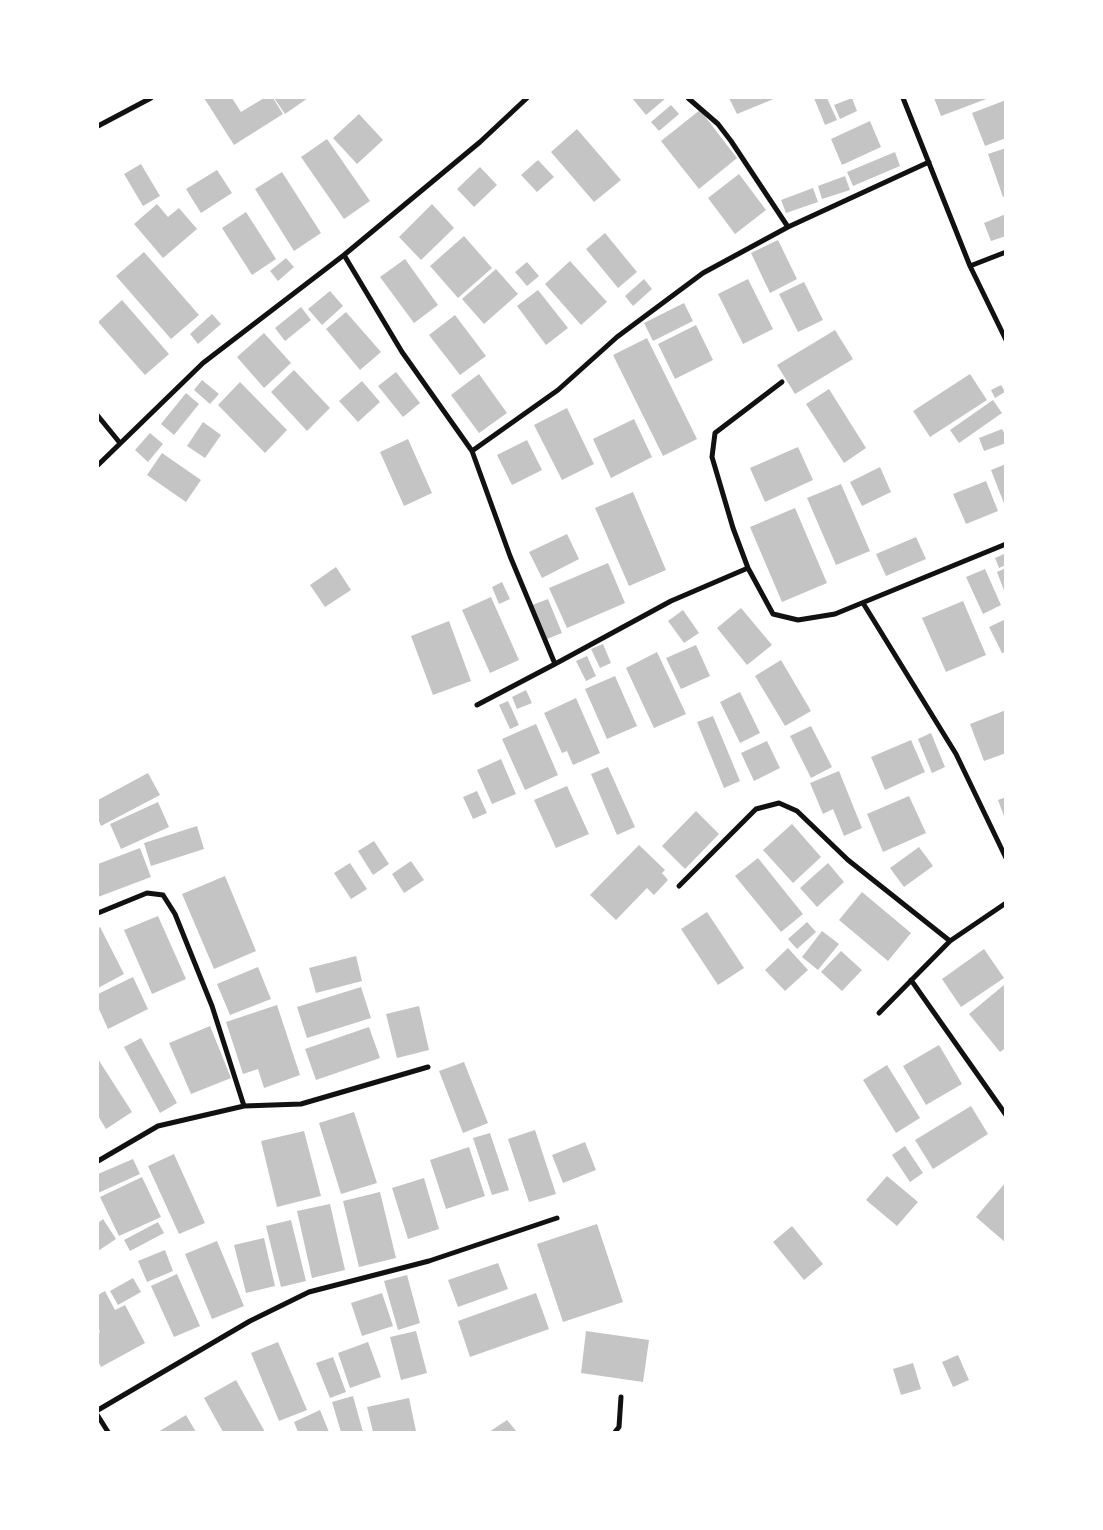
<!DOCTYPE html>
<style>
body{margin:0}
#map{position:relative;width:1103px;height:1530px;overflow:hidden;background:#fff;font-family:"Golos Text",sans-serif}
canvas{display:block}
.frame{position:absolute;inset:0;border:99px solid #fff;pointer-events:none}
</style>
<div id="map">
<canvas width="1103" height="1530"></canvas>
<div class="frame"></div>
</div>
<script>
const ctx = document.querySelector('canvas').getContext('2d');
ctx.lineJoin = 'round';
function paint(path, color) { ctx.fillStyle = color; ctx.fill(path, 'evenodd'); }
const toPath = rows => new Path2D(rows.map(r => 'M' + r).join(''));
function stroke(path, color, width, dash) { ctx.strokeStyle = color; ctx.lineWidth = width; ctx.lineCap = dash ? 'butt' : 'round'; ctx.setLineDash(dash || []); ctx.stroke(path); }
paint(toPath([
 [204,98,232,98,241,112,264,98,273,98,283,114,234,145],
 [274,98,308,98,285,114],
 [632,98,666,98,646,115],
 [729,98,776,98,737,114],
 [814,98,827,98,837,120,825,125],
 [852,98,857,111,840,119,834,105],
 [934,98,989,98,941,116],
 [1006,100,1006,138,985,146,972,113],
 [671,105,679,114,659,131,651,122],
 [700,110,737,158,699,189,661,141],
 [359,114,383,140,357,164,333,138],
 [870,121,881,147,842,165,831,139],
 [577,129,621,180,594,202,551,152],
 [327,139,370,201,344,219,301,157],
 [1006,148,1006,196,1003,197,988,154],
 [895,152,900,166,853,186,847,172],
 [538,160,554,177,537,192,521,175],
 [141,164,160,196,143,206,124,174],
 [480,167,497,185,474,207,457,189],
 [217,170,232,193,201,213,186,189],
 [282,172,321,233,294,251,255,189],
 [739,174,766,210,735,234,708,198],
 [845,176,850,190,822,199,818,186],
 [813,188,818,202,786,213,781,200],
 [157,204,168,217,179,208,197,229,163,258,134,224],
 [432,204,454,228,421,260,399,237],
 [246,212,276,259,252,275,222,228],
 [1006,214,1006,236,991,241,984,223],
 [605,233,637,272,618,288,586,249],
 [464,236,492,268,458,298,430,266],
 [778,240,797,279,770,293,751,253],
 [144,252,199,315,171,339,116,276],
 [286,258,294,267,278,281,270,271],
 [405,259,438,305,414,323,380,277],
 [570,261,607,302,581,325,545,284],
 [527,262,539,276,527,286,515,272],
 [496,269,518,294,484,324,462,299],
 [644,279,652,289,633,306,625,296],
 [748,279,773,329,743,344,718,294],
 [804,282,823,320,798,332,779,294],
 [538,290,568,328,546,345,517,306],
 [330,291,343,306,322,325,308,309],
 [122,300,169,354,145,375,98,322],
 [684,303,693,321,653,341,644,323],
 [301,307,311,320,285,341,275,328],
 [346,312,381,352,360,370,326,329],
 [212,314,221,324,198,344,190,334],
 [455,315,486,356,460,375,429,335],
 [696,325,713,360,675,379,658,344],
 [835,330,853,359,795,394,777,365],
 [264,333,291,363,264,388,237,357],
 [647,338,697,439,663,456,613,355],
 [294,370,330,408,307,431,271,392],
 [396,372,420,403,403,417,378,386],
 [479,374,507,413,479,433,451,395],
 [970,374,987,400,930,437,913,411],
 [202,380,219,394,210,404,194,390],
 [362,381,380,402,358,422,339,401],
 [240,382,287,430,265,453,218,405],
 [1001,385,1005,392,995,398,991,390],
 [829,389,866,448,844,463,806,404],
 [186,393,199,404,174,435,161,424],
 [993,400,1002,413,959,443,950,430],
 [567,408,594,464,562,480,534,425],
 [634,419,652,457,611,478,593,439],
 [203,422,221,435,205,458,187,446],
 [1002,429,1006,436,1006,443,984,451,979,438],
 [150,433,163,444,148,462,135,450],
 [408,439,432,493,404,506,380,452],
 [527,440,542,470,512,485,497,455],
 [798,447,813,480,765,502,750,468],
 [162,453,201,480,186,502,147,475],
 [1006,464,1006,506,1005,506,991,470],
 [880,467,891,492,862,506,850,482],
 [986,481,998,511,966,524,953,494],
 [841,484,870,551,836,565,807,498],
 [633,492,666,570,629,586,595,508],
 [795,508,827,583,782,602,750,527],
 [567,534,579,559,542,578,529,552],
 [916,537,926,559,886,576,876,554],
 [1006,553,1006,565,999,568,995,558],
 [608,563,625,603,567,628,549,588],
 [336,567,351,590,325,607,310,585],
 [1006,568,1006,593,1005,593,997,572],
 [985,569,1001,605,983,614,966,577],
 [502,582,510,599,499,604,492,587],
 [491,597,519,660,490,673,462,610],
 [548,599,562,633,547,639,532,605],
 [963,601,986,655,946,672,922,618],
 [741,608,772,645,747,665,717,628],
 [683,610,699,633,684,643,668,621],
 [1006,619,1006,652,1002,653,989,627],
 [449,621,471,681,433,695,411,636],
 [603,644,611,663,600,668,591,649],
 [696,645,710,676,681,689,666,658],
 [657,652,686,714,654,728,626,668],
 [587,656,596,676,586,681,576,661],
 [781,660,811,711,785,726,755,676],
 [615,676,637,726,607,739,585,689],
 [526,690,532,703,517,709,512,697],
 [740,692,760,733,740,743,720,702],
 [576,698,600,753,573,765,567,751,562,753,544,713],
 [508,701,519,725,510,729,499,705],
 [1006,710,1006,753,984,761,970,724],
 [713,716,740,781,724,788,697,722],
 [536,724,558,775,525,790,502,739],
 [811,726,832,767,811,778,790,736],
 [931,733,945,767,932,773,918,739],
 [911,740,925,772,885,790,871,757],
 [767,741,780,768,754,781,741,753],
 [501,759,516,794,492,804,477,770],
 [608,767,635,827,617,835,591,774],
 [839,771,862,828,844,836,833,809,823,814,810,783],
 [148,773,160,795,101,826,98,819,98,800],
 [567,786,589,834,556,848,534,800],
 [477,791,487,813,473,819,463,797],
 [909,796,926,833,883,852,867,814],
 [1006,797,1006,819,1005,819,998,800],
 [158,802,169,827,121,849,110,824],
 [696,811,719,834,685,869,662,846],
 [792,824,821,857,793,883,763,850],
 [197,826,204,849,151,866,144,843],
 [374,841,389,864,373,875,358,851],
 [639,845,665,870,662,873,668,880,654,895,647,888,616,920,590,895],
 [919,847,933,866,904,887,890,868],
 [140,848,151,877,98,897,98,864],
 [758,858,803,914,781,932,735,876],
 [411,861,424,880,404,893,392,874],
 [350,863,367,889,351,899,334,873],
 [828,863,844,882,817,907,800,888],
 [225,876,256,951,214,969,182,894],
 [862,892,911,933,888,961,839,920],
 [707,912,744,968,718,985,681,929],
 [158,916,186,979,152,994,124,930],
 [807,922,816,932,797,949,788,939],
 [100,927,124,974,98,988,98,928],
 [822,931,839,944,818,970,802,957],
 [788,948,808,970,785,991,765,970],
 [984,949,1004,978,961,1007,942,979],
 [841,951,862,970,842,991,821,972],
 [356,956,362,981,316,993,309,968],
 [258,967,271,999,230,1015,217,984],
 [133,977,148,1009,108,1029,98,1007,98,994],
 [1004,985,1006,1048,1000,1052,969,1014],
 [361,987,371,1018,307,1038,297,1007],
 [277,1005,300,1075,264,1088,258,1069,243,1074,226,1022],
 [419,1006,429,1050,397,1058,386,1014],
 [210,1026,231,1078,191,1094,169,1043],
 [369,1027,380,1058,316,1080,305,1049],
 [141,1038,177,1103,160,1113,124,1047],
 [939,1045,962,1084,926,1105,903,1066],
 [98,1059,132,1112,106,1129,98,1116],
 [464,1062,488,1123,463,1133,439,1071],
 [887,1065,920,1118,896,1133,863,1080],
 [971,1106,988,1134,933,1169,915,1140],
 [354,1112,377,1183,341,1194,319,1123],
 [535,1130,556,1194,529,1202,508,1139],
 [304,1131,321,1196,277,1207,261,1141],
 [490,1133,509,1190,492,1195,473,1138],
 [585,1142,596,1170,563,1183,552,1155],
 [905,1146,923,1173,910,1182,892,1155],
 [469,1147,485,1196,446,1209,430,1160],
 [174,1154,205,1223,179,1234,148,1166],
 [133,1159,140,1174,98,1193,98,1174],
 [887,1176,918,1202,897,1226,866,1200],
 [142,1177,161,1217,119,1236,100,1197],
 [424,1178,439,1229,408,1239,392,1188],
 [1006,1182,1006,1243,976,1217],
 [380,1192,396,1258,359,1267,343,1201],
 [330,1204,345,1270,312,1278,297,1211],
 [103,1219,116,1239,98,1251,98,1223],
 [291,1220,306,1281,281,1287,266,1226],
 [158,1222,164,1233,130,1251,124,1240],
 [597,1224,623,1302,563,1322,537,1244],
 [792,1226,823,1264,804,1280,773,1242],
 [264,1238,275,1286,246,1293,234,1245],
 [217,1241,244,1306,212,1319,185,1254],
 [165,1250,173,1271,147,1282,138,1261],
 [498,1263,508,1289,458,1307,448,1280],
 [177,1274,200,1326,174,1337,151,1286],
 [407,1275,420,1323,398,1330,384,1281],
 [133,1278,141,1292,118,1305,110,1291],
 [105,1291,115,1310,125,1305,145,1343,101,1367,98,1361,98,1333,100,1332,98,1326,98,1295],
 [382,1293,393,1326,362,1336,351,1303],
 [536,1293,549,1329,470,1357,458,1321],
 [416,1331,427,1373,401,1380,390,1337],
 [586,1331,649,1340,643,1382,581,1373],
 [278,1342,307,1410,279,1421,251,1353],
 [368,1342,381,1377,350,1388,338,1353],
 [958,1355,969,1380,953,1387,942,1362],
 [333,1357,346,1392,330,1398,316,1363],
 [913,1363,921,1389,901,1395,893,1369],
 [236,1380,265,1432,223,1432,204,1398],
 [353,1396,363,1432,341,1432,332,1402],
 [409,1398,416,1431,410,1432,373,1432,367,1407],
 [320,1410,329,1432,298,1432,294,1422],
 [186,1415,196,1432,158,1432],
 [507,1420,517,1432,489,1432]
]), '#c4c4c4');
stroke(toPath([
 [688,98,718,124,731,141,788,227],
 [903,98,970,266,1006,340],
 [98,126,151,98],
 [344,255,402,352,472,451,510,556,555,664],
 [970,266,1006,252],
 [782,382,715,433,712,457,733,528,748,568,773,614,798,620,835,614,1006,544],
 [98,416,120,443],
 [472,451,558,390,617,337,703,273,788,227,929,162],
 [98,465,203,363,344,255,480,142,527,98],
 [863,603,956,754,1006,858],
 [477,705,555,664,671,601,748,568],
 [679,886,756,809,779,803,797,811,848,860,950,941],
 [98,913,147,893,163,895,175,914,212,1006,244,1106],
 [911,980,1006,1115],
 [879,1013,950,941,1006,903],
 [98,1161,158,1126,244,1106,301,1104,428,1067],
 [98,1410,250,1321,309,1292,429,1261,557,1218],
 [98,1416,108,1432],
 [615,1432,619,1427,621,1397]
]), '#111', 5);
</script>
